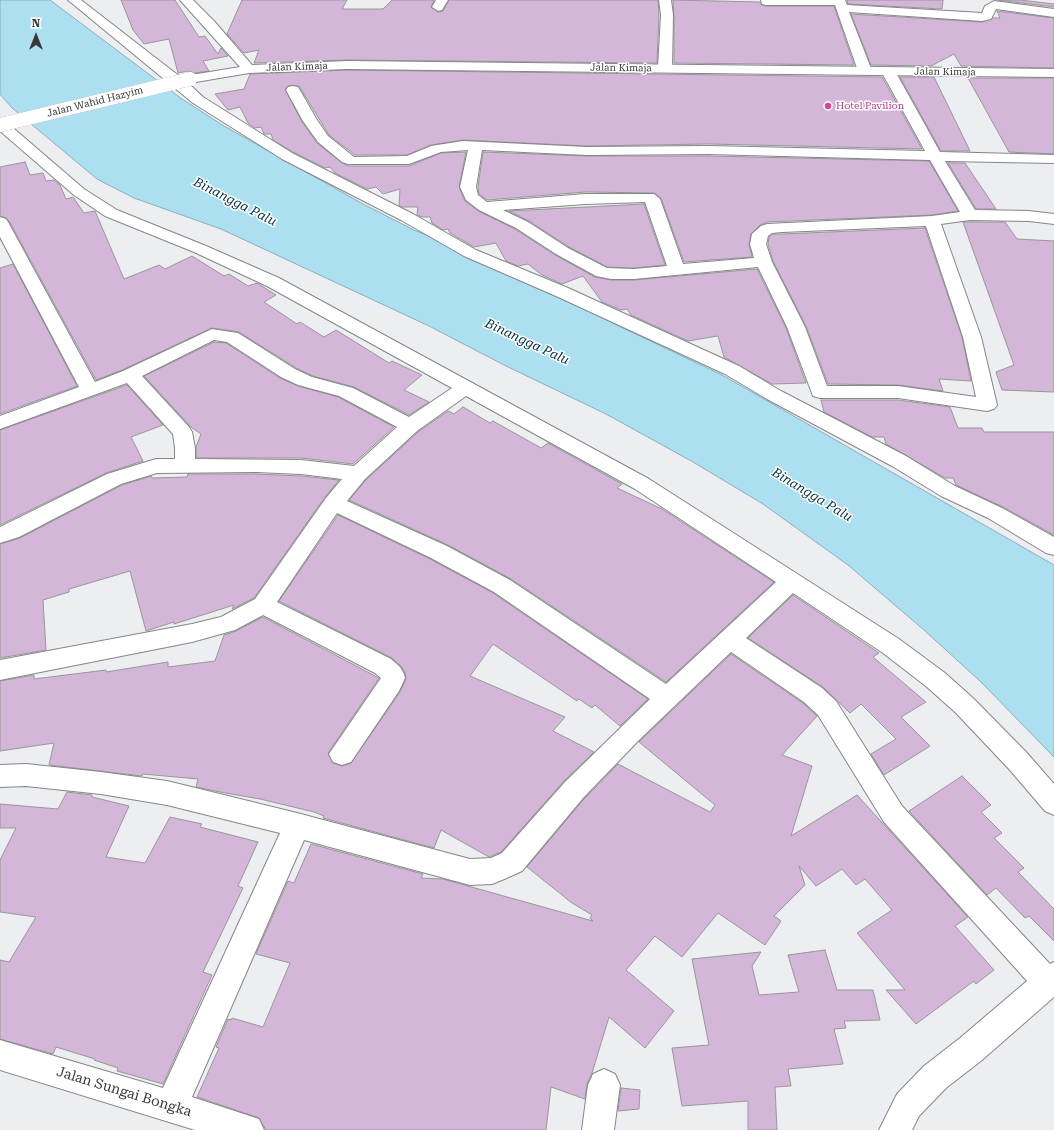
<!DOCTYPE html>
<style>
body{margin:0}
#map{position:relative;width:1054px;height:1130px;overflow:hidden;background:#eceef1;font-family:"Roboto Serif",serif}
canvas{display:block}
.north{position:absolute;left:16px;top:16px;width:40px;height:40px;-webkit-text-stroke:3px #fff;paint-order:stroke;rotate:0deg;font-size:11px;font-weight:700;line-height:16px;text-align:center;color:#39393a}
.north::after{content:'';display:block;margin:auto;width:14px;height:18px;background:#39393a;clip-path:polygon(50% 0,100% 100%,50% 72%,0 100%)}
</style>
<div id="map">
<canvas width="1054" height="1130"></canvas>
<div class="north">N</div>
</div>
<script>
const ctx = document.querySelector('canvas').getContext('2d');
ctx.lineJoin = 'round';
function paint(path, color) { ctx.fillStyle = color; ctx.fill(path, 'evenodd'); }
const toPath = rows => new Path2D(rows.map(r => 'M' + r).join(''));
function stroke(path, color, width, dash) { ctx.strokeStyle = color; ctx.lineWidth = width; ctx.lineCap = dash ? 'butt' : 'round'; ctx.setLineDash(dash || []); ctx.stroke(path); }
function write(font, color, halo, rows, align = 'center') {
  ctx.font = font + ' "Roboto Serif",serif'; ctx.lineWidth = 3; ctx.setLineDash([]); ctx.textBaseline = 'middle'; ctx.strokeStyle = halo; ctx.fillStyle = color; for (const [text, x, y, turn = 0] of rows) {
    ctx.save(); ctx.translate(x, y); ctx.rotate((+turn || 0) * Math.PI / 180); ctx.textAlign = isNaN(turn) ? turn : align; if (halo) ctx.strokeText(text, 0, 0); ctx.fillText(text, 0, 0); ctx.restore();
  }
}
const water = toPath([
 [0,0,50,0,182,99,224,126,363,204,414,230,513,271,623,328,722,375,1054,565,1054,757,981,682,924,630,848,565,763,504,693,462,606,414,506,366,429,326,221,229,134,198,97,179,12,108,0,94,0,0]
]);
paint(water, '#ace0f1');
stroke(water, '#8aaeba', 1);
const building = toPath([
 [121,0,175,0,199,37,205,36,218,54,221,48,228,56,203,61,209,71,195,73,188,71,178,73,169,39,144,44,133,30,121,0],
 [242,0,347,0,342,9,383,9,392,0,434,0,431,7,438,12,443,11,449,0,658,0,659,15,657,63,347,60,254,63,259,50,244,53,227,34,242,0],
 [673,0,760,2,762,5,766,6,834,6,854,65,674,63,674,15,673,0],
 [847,0,943,0,942,9,848,4,847,0],
 [998,0,1020,0,1054,4,1054,7,998,0],
 [997,11,1054,18,1054,68,961,66,954,54,931,66,871,65,851,14,982,22,993,18,1000,18,997,11],
 [347,70,882,77,922,149,708,144,587,146,463,140,431,145,407,155,355,155,329,135,299,86,288,86,285,89,302,122,317,143,342,163,348,166,409,166,441,153,466,152,459,187,465,201,478,211,515,229,555,255,595,277,611,280,634,280,757,269,786,328,806,383,772,384,724,357,718,336,688,341,631,315,627,309,621,310,602,302,583,276,562,284,542,275,528,264,518,266,506,261,496,243,474,247,450,233,448,229,443,230,432,223,430,217,422,217,417,215,418,207,402,207,399,205,400,189,383,194,376,187,367,189,335,173,330,167,325,168,293,152,273,140,271,134,264,134,261,127,255,128,248,123,240,107,228,110,215,94,244,89,250,74,347,70],
 [900,77,934,77,970,151,941,151,900,77],
 [968,78,1054,78,1054,154,1009,152,968,78],
 [483,152,587,156,708,156,929,161,958,211,932,215,767,222,760,225,751,234,749,244,752,257,684,262,661,198,655,193,585,192,487,200,479,194,478,187,483,152],
 [25,162,30,175,43,173,46,181,54,180,60,185,66,199,73,197,84,213,95,211,124,279,159,265,165,269,192,256,224,276,229,274,248,286,257,283,276,295,264,302,297,324,300,322,324,337,336,330,389,363,392,361,422,375,404,390,429,402,409,415,354,387,313,376,296,368,239,332,212,328,122,370,96,380,9,221,6,218,0,216,0,167,25,162],
 [948,163,965,163,996,209,976,209,948,163],
 [644,204,665,265,634,268,607,267,569,247,529,221,509,211,644,204],
 [963,222,1005,222,1017,239,1054,241,1054,392,1002,390,996,372,1014,365,963,222],
 [925,228,962,337,971,381,939,379,943,391,898,385,828,384,806,326,773,261,768,244,769,237,773,234,782,234,925,228],
 [13,264,77,386,0,414,0,268,13,264],
 [214,342,226,343,280,378,298,386,338,397,394,427,353,464,301,458,196,458,196,447,201,434,191,427,144,376,214,342],
 [127,385,163,425,131,437,143,461,106,473,0,525,0,430,127,385],
 [821,400,898,400,950,407,958,428,982,428,984,432,1054,432,1054,535,1003,507,956,485,953,478,945,478,886,444,884,437,872,437,824,412,821,400],
 [463,407,490,423,493,421,541,448,548,443,622,484,617,488,662,509,774,582,666,682,511,579,448,545,349,500,366,480,418,432,448,411,454,414,463,407],
 [188,474,256,474,301,476,339,480,325,497,254,598,232,609,234,605,174,624,174,622,146,631,130,571,69,589,69,592,43,600,46,650,0,658,0,544,20,538,122,485,151,476,152,478,187,477,188,474],
 [338,515,430,559,493,593,648,699,620,726,595,705,592,708,579,699,577,701,493,644,470,676,565,717,553,731,594,752,564,781,501,852,489,857,441,830,434,848,323,818,324,816,314,812,260,799,220,792,196,787,198,779,143,774,142,776,49,765,54,743,0,751,0,681,34,675,34,679,106,670,106,672,168,662,168,667,215,661,224,635,236,631,263,617,379,678,328,753,333,763,342,766,351,763,400,692,406,679,405,673,401,666,392,658,279,601,338,515],
 [793,595,879,653,873,657,926,702,901,717,930,746,884,775,871,754,896,739,861,704,850,713,823,687,748,638,793,595],
 [731,654,803,703,817,716,782,755,812,766,791,836,857,795,968,917,955,926,994,970,976,984,974,981,916,1024,886,990,905,990,857,933,892,910,865,879,856,885,842,869,816,886,799,866,805,885,774,916,781,921,765,945,718,913,682,957,655,936,626,970,674,1011,645,1048,609,1017,592,1073,587,1084,585,1099,551,1087,546,1130,266,1130,259,1118,197,1097,219,1048,216,1047,228,1019,231,1020,232,1018,263,1027,290,963,256,954,288,881,294,883,311,844,423,874,421,878,443,879,593,921,590,918,592,915,572,903,527,867,584,799,618,764,710,812,715,805,639,742,731,654],
 [962,776,991,805,981,812,1002,833,994,838,1024,868,1018,872,1054,909,1054,941,1029,916,1025,918,996,888,987,895,909,811,962,776],
 [67,792,92,795,92,797,129,806,106,857,145,863,170,817,202,824,200,827,258,842,238,886,243,888,203,972,212,975,163,1084,117,1071,118,1068,94,1060,95,1059,56,1047,53,1054,0,1039,0,960,9,962,36,917,0,912,0,860,16,828,0,828,0,804,58,809,67,792],
 [825,950,837,990,873,990,880,1020,844,1021,846,1028,834,1029,843,1064,788,1069,791,1086,775,1087,777,1130,748,1130,748,1101,682,1106,672,1048,709,1045,692,959,761,952,752,966,759,995,799,992,788,955,825,950],
 [621,1088,640,1090,639,1109,618,1111,621,1088]
]);
paint(building, '#d4b6d8');
stroke(building, '#989698', 1);
const street = toPath([
 [68,0,81,0,188,83,203,97,292,153,413,214,476,250,568,288,739,366,781,391,906,456,955,486,1002,508,1054,537,1054,555,1046,553,988,518,941,496,892,466,767,399,725,374,556,296,464,256,401,220,282,159,193,103,68,0],
 [436,0,448,0,442,10,438,11,432,7,436,0],
 [659,0,671,0,673,15,672,68,665,72,658,68,661,15,659,0],
 [761,0,845,0,847,5,982,13,985,6,994,1,1054,9,1054,17,996,9,991,19,982,21,849,12,872,71,865,75,858,71,835,5,766,5,762,4,761,0],
 [888,67,895,71,940,152,1054,155,1054,163,945,161,975,210,1029,211,1054,214,1054,224,1029,221,970,220,941,224,981,337,997,405,994,409,987,411,898,398,820,398,813,396,787,327,758,267,634,279,611,279,596,276,556,254,516,228,479,210,466,200,460,187,468,150,441,152,409,164,348,164,342,162,318,142,303,121,286,90,288,87,293,86,298,87,317,120,328,136,354,157,407,156,431,146,463,141,587,147,708,146,925,151,881,71,888,67],
 [482,150,587,155,708,154,930,160,960,212,932,216,767,224,761,226,752,234,750,244,754,258,683,264,660,199,654,194,585,194,487,202,478,195,476,187,482,150],
 [645,202,667,266,634,269,607,268,568,248,528,222,503,210,585,204,645,202],
 [926,226,963,337,976,397,898,386,827,386,805,327,772,262,766,244,768,236,772,233,782,232,926,226],
 [0,120,5,121,84,189,117,210,206,246,279,278,649,479,899,639,945,673,974,699,1027,753,1054,784,1054,815,1045,811,1009,769,956,713,927,687,883,653,793,593,746,638,822,688,836,701,902,806,1050,964,1054,962,1054,997,982,1060,946,1088,919,1116,912,1130,879,1130,897,1094,924,1066,960,1038,1027,981,884,822,818,715,804,702,731,652,640,739,583,798,522,871,502,880,492,884,470,885,304,840,192,1097,259,1119,264,1130,195,1130,0,1070,0,1040,163,1088,280,833,167,805,101,794,26,786,0,787,0,765,26,764,101,772,167,781,297,813,470,859,491,858,502,853,565,782,650,699,494,592,431,558,337,513,277,602,391,659,400,667,404,674,405,678,399,691,351,762,342,765,333,762,329,754,381,678,375,673,263,615,235,630,192,642,0,680,0,660,192,624,221,617,255,599,326,498,342,479,301,474,256,472,157,473,121,484,19,537,0,543,0,527,107,474,156,459,175,459,175,448,173,434,127,383,0,429,0,416,79,387,0,237,0,217,6,219,8,222,95,382,123,371,212,329,238,333,295,369,312,377,353,388,409,417,452,388,267,286,194,252,105,216,74,195,0,131,0,120],
 [214,340,227,342,281,377,298,385,339,396,397,427,354,466,301,460,195,459,195,448,192,432,189,427,142,376,214,340],
 [466,396,635,489,776,582,666,684,510,580,447,546,347,501,365,479,417,431,466,396],
 [604,1069,615,1074,620,1085,614,1130,582,1130,588,1085,593,1074,604,1069]
]);
const secondary = toPath([
 [180,0,193,0,214,21,252,65,347,61,1054,69,1054,77,347,69,249,73,190,83,185,82,183,79,185,76,240,67,180,0]
]);
stroke(street, '#848688', 2);
stroke(secondary, '#848688', 2);
paint(street, '#fff');
paint(secondary, '#fff');
const secondaryBridge = toPath([
 [0,125,190,79]
]);
stroke(secondaryBridge, '#848688', 14, []);
stroke(secondaryBridge, '#fff', 14);
for (const [x, y, r, color] of [
 [828,106,4,"#d1479c"]
]) { const dot = new Path2D(); dot.arc(x, y, r, 0, 2 * Math.PI); ctx.fillStyle = color; ctx.fill(dot); stroke(dot, '#fff', 1.5); }
write('10px', '#39393a', '#fff', [
 ["Jalan Kimaja",297,67,-2],
 ["Jalan Kimaja",621,68,1],
 ["Jalan Kimaja",945,72,1],
 ["Jalan Wahid Hazyim",95,102,-14]
]);
write('10px', '#b23c85', '#fff', [
 ["Hotel Pavilion",836,106]
], 'left');
write('italic 13px', '#02323f', '#fff', [
 ["Binangga Palu",235,202,27],
 ["Binangga Palu",527,342,25],
 ["Binangga Palu",812,495,31]
]);
write('14px', '#39393a', '#fff', [
 ["Jalan Sungai Bongka",124,1092,17]
]);
</script>
